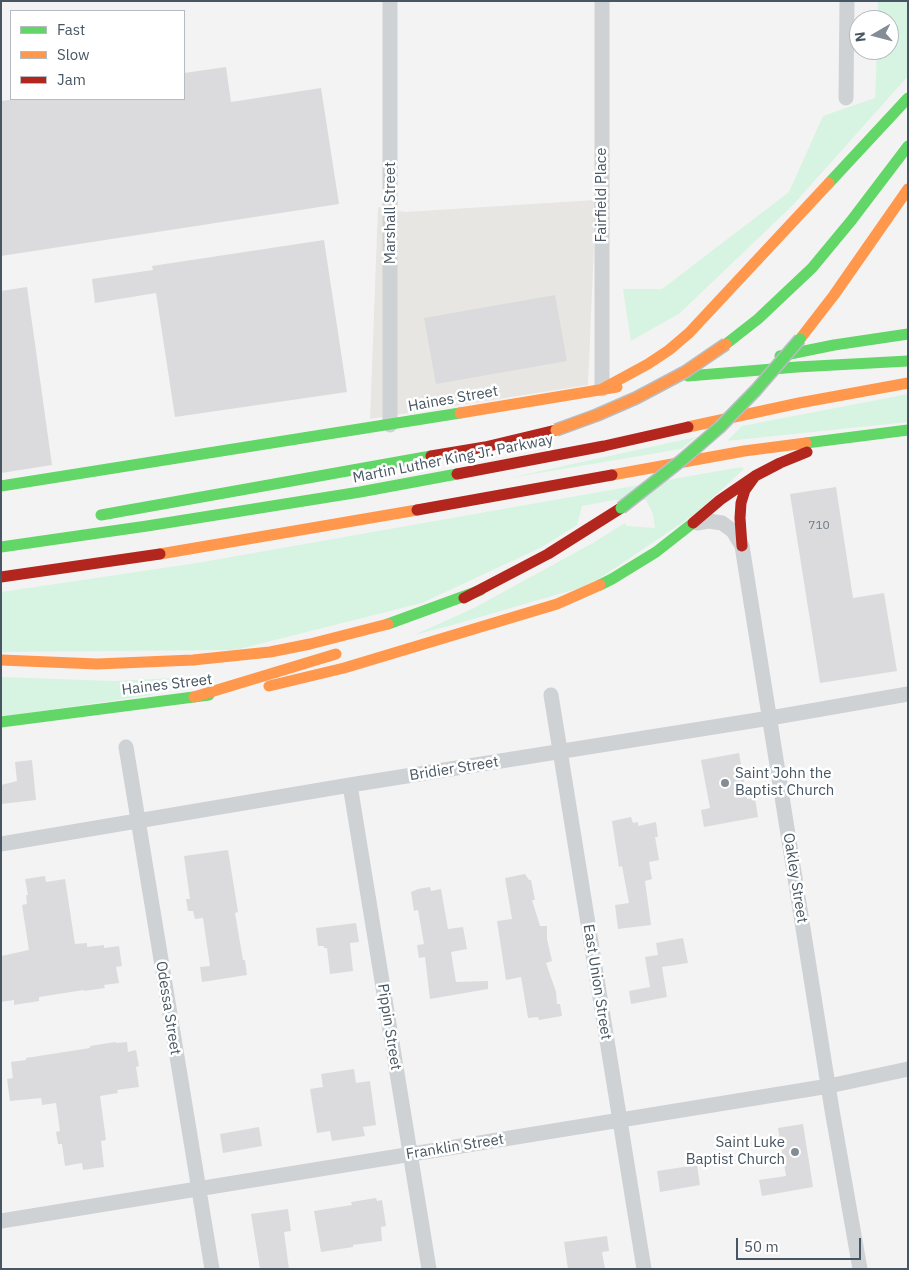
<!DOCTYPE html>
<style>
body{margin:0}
#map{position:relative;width:909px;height:1270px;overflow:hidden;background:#f4f3f3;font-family:"IBM Plex Sans",sans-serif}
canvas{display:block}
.frame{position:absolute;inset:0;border:2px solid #475662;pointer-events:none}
.legend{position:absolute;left:10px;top:10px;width:175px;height:90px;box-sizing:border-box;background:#fff;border:1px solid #b5bbc0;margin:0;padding:6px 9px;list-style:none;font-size:15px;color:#475662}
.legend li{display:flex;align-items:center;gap:10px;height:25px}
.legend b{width:25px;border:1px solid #b5bbc0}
.north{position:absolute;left:849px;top:10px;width:50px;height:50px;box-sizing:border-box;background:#fff;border:1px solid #b5bbc0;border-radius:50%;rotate:262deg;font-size:14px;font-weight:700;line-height:20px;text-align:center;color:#475662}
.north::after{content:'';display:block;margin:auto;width:18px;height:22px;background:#848d95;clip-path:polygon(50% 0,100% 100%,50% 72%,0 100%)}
.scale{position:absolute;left:736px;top:1238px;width:125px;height:22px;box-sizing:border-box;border:2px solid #475662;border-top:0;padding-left:6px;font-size:15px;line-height:18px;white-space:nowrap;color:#475662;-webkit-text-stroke:4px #fff;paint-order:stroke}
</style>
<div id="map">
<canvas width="909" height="1270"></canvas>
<div class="frame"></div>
<ul class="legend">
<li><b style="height:6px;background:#63d668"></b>Fast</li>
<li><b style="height:6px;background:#ff974d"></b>Slow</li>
<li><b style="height:6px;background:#b3261e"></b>Jam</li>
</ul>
<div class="north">N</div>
<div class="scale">50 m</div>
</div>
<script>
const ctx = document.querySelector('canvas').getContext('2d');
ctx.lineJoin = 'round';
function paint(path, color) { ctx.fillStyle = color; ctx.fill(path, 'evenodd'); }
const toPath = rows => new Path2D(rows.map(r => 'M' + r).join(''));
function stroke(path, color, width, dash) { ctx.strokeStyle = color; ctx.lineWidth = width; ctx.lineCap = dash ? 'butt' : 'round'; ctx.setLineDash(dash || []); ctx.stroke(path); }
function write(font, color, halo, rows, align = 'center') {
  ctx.font = font + ' "IBM Plex Sans",sans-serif'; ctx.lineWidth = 5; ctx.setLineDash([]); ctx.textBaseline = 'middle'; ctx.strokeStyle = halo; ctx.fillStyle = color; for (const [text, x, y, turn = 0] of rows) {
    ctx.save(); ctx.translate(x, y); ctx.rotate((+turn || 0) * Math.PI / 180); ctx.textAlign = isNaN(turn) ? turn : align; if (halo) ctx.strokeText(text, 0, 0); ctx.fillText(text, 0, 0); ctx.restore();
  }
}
paint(toPath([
 [596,200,588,385,370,419,378,207,405,212]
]), '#e8e6e2');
paint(toPath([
 [878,1,908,1,908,76,793,205,680,313,631,341,623,289,662,289,789,192,823,116,875,98,877,50,889,50,889,20,878,20],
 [908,394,908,422,727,441,742,426],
 [696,437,681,449,509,478],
 [741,467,744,469,695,514,590,585,449,626,414,635,474,608,591,544,625,523,626,526,655,528,653,514,646,500,614,500,582,506,577,525,542,547,422,603,235,650,1,652,1,592,197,563],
 [215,676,155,691,152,695,1,717,1,677,114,681]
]), '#d6f4e1');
paint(toPath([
 [226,67,231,102,321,88,339,204,1,256,1,101,17,99,184,99,184,73],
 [324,240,347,392,175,417,156,293,95,303,92,279,153,270,152,266],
 [27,287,52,465,1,473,1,291],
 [555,295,567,361,436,384,424,318],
 [836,487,853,598,884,593,897,671,820,683,790,494],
 [739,753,747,799,755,798,758,817,704,827,701,810,710,808,701,760],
 [32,760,36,800,1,804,1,785,17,781,15,762],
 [631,817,633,823,638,822,638,826,656,822,658,837,655,837,659,860,649,862,652,879,645,881,651,925,618,929,615,905,629,903,622,866,619,867,612,821],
 [228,850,238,912,235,913,243,960,245,960,247,975,202,982,200,967,210,966,203,918,195,919,193,911,188,911,186,899,190,899,184,856],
 [525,874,529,880,531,880,535,900,532,900,540,926,547,926,547,939,552,961,546,963,556,992,557,1004,560,1004,562,1016,539,1020,538,1017,528,1018,521,977,506,980,497,921,512,919,505,878],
 [45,876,46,882,65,879,75,944,87,943,87,947,104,945,104,948,119,946,122,966,116,967,119,983,104,985,105,988,84,991,84,990,39,997,39,1001,14,1005,14,1000,1,1002,1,956,29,950,22,905,27,904,26,895,28,895,25,879],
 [430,887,431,891,441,889,448,929,463,927,467,949,451,952,456,982,488,981,488,989,430,999,425,957,419,958,417,945,424,944,418,910,414,911,411,892,418,889],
 [356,923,359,942,350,943,353,971,330,974,327,948,324,948,324,946,318,946,316,928],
 [683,938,688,963,662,967,667,997,631,1004,629,991,650,987,645,957,658,955,656,943],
 [115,1042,116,1043,127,1042,128,1052,136,1050,139,1066,136,1067,139,1087,117,1090,118,1093,100,1096,106,1140,101,1141,104,1167,83,1170,82,1163,65,1166,62,1144,58,1144,56,1132,60,1131,56,1103,42,1105,41,1098,10,1101,7,1079,13,1078,11,1062,26,1060,26,1058,90,1048,90,1046],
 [354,1069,356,1083,370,1081,376,1125,363,1127,365,1136,332,1141,330,1131,317,1133,310,1089,323,1087,321,1074],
 [803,1124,813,1187,762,1196,759,1180,786,1176,778,1128],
 [259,1127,262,1146,223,1153,220,1134],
 [697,1165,700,1185,660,1192,657,1171],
 [376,1198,377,1201,382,1200,386,1226,381,1227,382,1241,353,1245,353,1247,321,1252,314,1211,352,1205,351,1202],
 [288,1209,291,1231,284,1232,289,1269,260,1269,251,1214],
 [607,1236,609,1251,602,1252,605,1269,568,1269,564,1242]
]), '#dbdbdd');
stroke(toPath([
 [602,1,602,389],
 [846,98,847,1],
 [390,425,390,1],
 [697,523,709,521,722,523,733,531,742,546,832,1110,860,1269],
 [551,695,644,1269],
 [126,747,212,1269],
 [350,785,429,1269],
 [1,844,350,785,770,718,908,694],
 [1,1221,829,1086,908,1069]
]), '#cfd2d4', 15);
stroke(toPath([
 [829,183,908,98],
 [726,344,758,319,812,268,851,221,908,146],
 [780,356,834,345,908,334],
 [688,376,797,367,908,361],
 [806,443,908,430],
 [1,486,460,413],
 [101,515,431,456],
 [1,547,147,526,360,492,457,474],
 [600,585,612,579,656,552,693,523],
 [388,624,481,590],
 [1,722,209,695]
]), '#63d668', 11);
stroke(toPath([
 [800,339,834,295,908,189],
 [602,389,648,364,669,350,689,333,829,183],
 [460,413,617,387],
 [688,427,799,403,908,383],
 [612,475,744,451,806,443],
 [160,554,417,510],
 [1,660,97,664,193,660,270,652,310,644,388,624],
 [269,686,344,668,557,604,600,585],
 [194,697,336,654]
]), '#ff974d', 11);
stroke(toPath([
 [431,456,485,447,556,430],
 [457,474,604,446,688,427],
 [417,510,612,475],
 [693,523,720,500,755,476,780,463,807,452],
 [742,546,740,518,741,503,745,490,755,476],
 [1,577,160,554],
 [464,598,548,554,621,508]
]), '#b3261e', 11);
const fastBridge = toPath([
 [621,508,682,460,720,427,756,390,800,339]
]);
const slowBridge = toPath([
 [556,430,597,415,636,398,685,372,726,344]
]);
stroke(fastBridge, '#b7bdc3', 14, []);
stroke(slowBridge, '#b7bdc3', 14, []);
stroke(fastBridge, '#63d668', 11);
stroke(slowBridge, '#ff974d', 11);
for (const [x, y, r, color] of [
 [725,783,5,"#848d95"],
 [795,1152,5,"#848d95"]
]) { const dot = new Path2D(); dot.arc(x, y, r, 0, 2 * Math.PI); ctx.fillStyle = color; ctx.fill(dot); stroke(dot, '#fff', 2); }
write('12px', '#6e7982', null, [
 ["710",819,526]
]);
write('15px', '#475662', '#fff', [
 ["Fairfield Place",602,195,-90],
 ["Marshall Street",391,213,-90],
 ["Haines Street",453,399,-10],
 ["Martin Luther King Jr. Parkway",453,459,-11],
 ["Haines Street",167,685,-7],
 ["Bridier Street",454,769,-9],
 ["Oakley Street",795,878,81],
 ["East Union Street",597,982,81],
 ["Odessa Street",168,1008,81],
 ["Pippin Street",389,1027,81],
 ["Franklin Street",455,1147,-9]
]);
write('15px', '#475662', '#fff', [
 ["Saint John the",735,774],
 ["Baptist Church",735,791],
 ["Saint Luke",785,1143,"right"],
 ["Baptist Church",785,1160,"right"]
], 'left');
</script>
